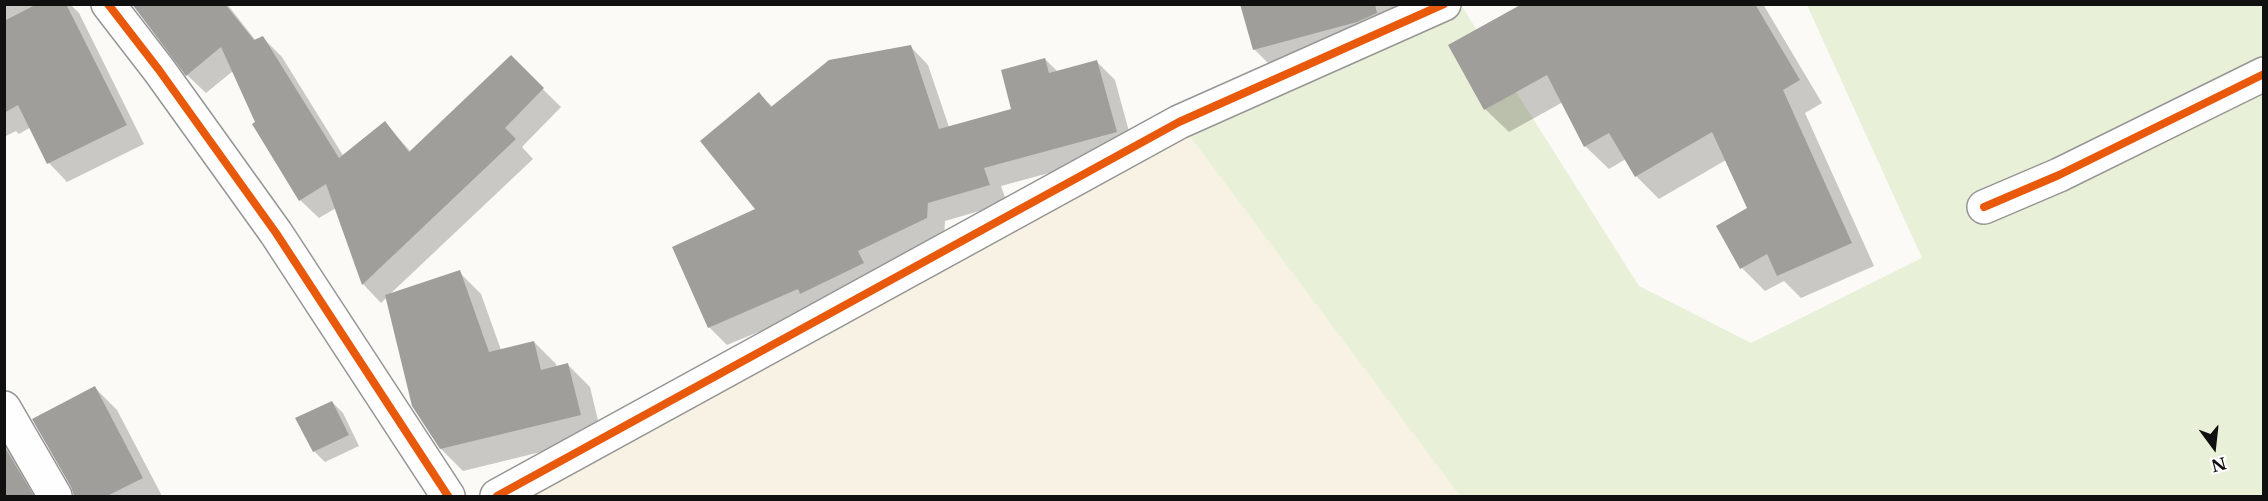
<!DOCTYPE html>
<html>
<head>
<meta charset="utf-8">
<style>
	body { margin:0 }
	#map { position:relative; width:2268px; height:501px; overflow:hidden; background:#fcfaf6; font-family:"Libre Baskerville",serif }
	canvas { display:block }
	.frame { position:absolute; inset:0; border:6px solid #101010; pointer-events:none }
	.north { position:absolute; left:2184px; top:417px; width:60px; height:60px; -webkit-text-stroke:4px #fff; paint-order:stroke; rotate:165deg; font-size:16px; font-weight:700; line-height:24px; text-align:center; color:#101010 }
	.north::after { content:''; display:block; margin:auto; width:21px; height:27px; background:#101010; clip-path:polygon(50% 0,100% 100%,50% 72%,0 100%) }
</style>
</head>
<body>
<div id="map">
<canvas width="2268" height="501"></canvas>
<div class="frame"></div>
<div class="north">N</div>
</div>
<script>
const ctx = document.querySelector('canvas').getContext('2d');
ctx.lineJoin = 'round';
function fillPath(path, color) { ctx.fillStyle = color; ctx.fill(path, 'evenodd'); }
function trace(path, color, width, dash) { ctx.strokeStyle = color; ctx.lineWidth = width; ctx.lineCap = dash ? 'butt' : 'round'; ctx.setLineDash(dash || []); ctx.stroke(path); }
fillPath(new Path2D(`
	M 1179,122 L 1460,496 L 497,496 Z`), '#f7f2e4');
fillPath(new Path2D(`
	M 1444,5 L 1461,5 L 1639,286 L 1751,343 L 1922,258 L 1807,5 L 2263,5 L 2263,496 L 1460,496 L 1179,122 Z`), '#e9f0d8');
fillPath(new Path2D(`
	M 4,4 L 70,4 L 79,13 L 144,144 L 67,182 L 49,163 L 31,127 L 19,134 L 16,131 L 4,137 Z
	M 134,4 L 227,4 L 256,41 L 263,38 L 282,57 L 344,157 L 385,123 L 411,152 L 511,58 L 561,107 L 522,147 L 533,159 L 388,296 L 459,272 L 481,294 L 501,350 L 534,342 L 556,364 L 557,368 L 568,365 L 590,387 L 602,437 L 463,471 L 441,449 L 387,297 L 381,303 L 363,284 L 336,208 L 319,218 L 300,200 L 257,123 L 233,71 L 206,93 L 187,75 Z
	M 1242,4 L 1432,4 L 1275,70 L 1254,49 Z
	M 1525,4 L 1763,4 L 1822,103 L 1805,113 L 1874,266 L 1801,298 L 1784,281 L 1765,291 L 1742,268 L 1749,209 L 1726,160 L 1659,199 L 1636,176 L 1626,159 L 1609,169 L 1585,146 L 1563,102 L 1509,132 L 1485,109 Z
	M 910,46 L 928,65 L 949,127 L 1013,110 L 1045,59 L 1058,72 L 1097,62 L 1115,80 L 1134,150 L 1001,186 L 1007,203 L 945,221 L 944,236 L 875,269 L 881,281 L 727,345 L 709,327 L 674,247 L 757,210 L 759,94 L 773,107 Z
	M 95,388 L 117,410 L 162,496 L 75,496 L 73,487 Z
	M 332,402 L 343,413 L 359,446 L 325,462 L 314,451 Z
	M 4,444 L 20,459 L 41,496 L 4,496 Z`), '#0003');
fillPath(new Path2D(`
	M 37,4 L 66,4 L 127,125 L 47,164 L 18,105 L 4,113 L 4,21 Z
	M 132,4 L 225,4 L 254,40 L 263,36 L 339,158 L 385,121 L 409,152 L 511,55 L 544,88 L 505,128 L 516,139 L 362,285 L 326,184 L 299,201 L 252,124 L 255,122 L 221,47 L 186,76 Z
	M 1240,4 L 1375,4 L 1377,13 L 1357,22 L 1253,50 Z
	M 1522,4 L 1755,4 L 1800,80 L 1783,90 L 1852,243 L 1777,276 L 1767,254 L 1740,269 L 1716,226 L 1747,208 L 1712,132 L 1635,177 L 1609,133 L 1584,147 L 1547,75 L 1484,110 L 1448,45 Z
	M 911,45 L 939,129 L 1011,109 L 1001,70 L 1045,58 L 1049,73 L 1097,60 L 1117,132 L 984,168 L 990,185 L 928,203 L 927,218 L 858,251 L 864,263 L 800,294 L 798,289 L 708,328 L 672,247 L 755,209 L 700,141 L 759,92 L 771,107 L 829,60 Z
	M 460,270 L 489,352 L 534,341 L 541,370 L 568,363 L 581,415 L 440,449 L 412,406 L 385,295 Z
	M 95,386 L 143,478 L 107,496 L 74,496 L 71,487 L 32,419 Z
	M 332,401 L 349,435 L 313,452 L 295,418 Z
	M 4,446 L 34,496 L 4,496 Z`), '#a09e9b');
const minor = new Path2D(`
	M 108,4 L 159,70 L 276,233 L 448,496
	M 1984,207 L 2059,175 L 2264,74
	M 4,408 L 55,496
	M 497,496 L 1179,122 L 1444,4`);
trace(minor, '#969594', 36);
trace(minor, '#fffefe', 33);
trace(new Path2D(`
	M 108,4 L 159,70 L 276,233 L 448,496
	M 1984,207 L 2059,175 L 2264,74
	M 497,496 L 1179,122 L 1444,4`), '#e8590c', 8);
</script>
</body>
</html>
